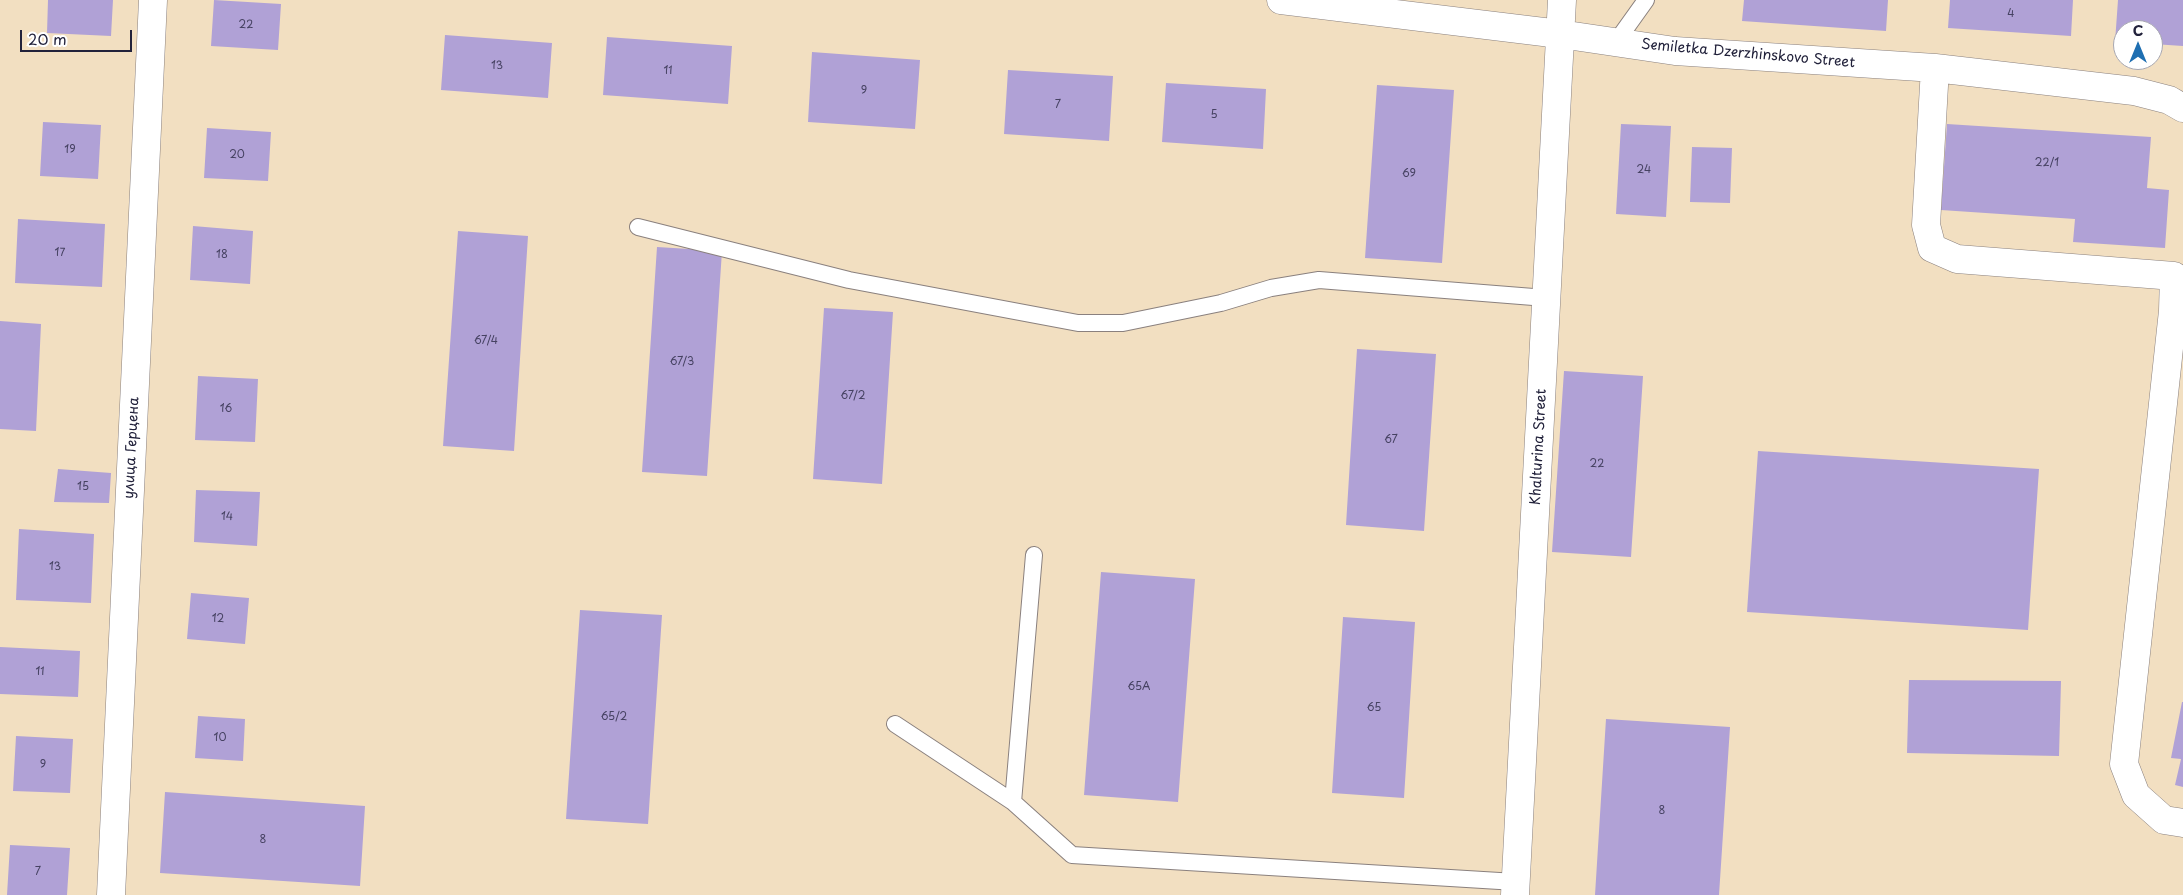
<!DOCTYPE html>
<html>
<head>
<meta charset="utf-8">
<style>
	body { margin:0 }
	#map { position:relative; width:2183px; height:895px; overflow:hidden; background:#f2dfc1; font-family:"Playpen Sans",sans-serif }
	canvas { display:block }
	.north { position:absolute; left:2113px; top:20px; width:50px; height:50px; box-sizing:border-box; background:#fff; border:1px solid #a7a7b1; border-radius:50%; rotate:0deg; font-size:14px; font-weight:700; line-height:20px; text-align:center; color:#22223b }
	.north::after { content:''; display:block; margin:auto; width:18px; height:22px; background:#1f6fb2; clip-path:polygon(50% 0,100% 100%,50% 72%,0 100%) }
	.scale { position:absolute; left:20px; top:30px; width:112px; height:22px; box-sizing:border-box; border:2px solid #22223b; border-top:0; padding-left:6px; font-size:15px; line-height:18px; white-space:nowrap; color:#22223b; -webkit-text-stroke:4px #fff; paint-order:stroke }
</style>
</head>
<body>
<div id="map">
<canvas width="2183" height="895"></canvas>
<div class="north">С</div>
<div class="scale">20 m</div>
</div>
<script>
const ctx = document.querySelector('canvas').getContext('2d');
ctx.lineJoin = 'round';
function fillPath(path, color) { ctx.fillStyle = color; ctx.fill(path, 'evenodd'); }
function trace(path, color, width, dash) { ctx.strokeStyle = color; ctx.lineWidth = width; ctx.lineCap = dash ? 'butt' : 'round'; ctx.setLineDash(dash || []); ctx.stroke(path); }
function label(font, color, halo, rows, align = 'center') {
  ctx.font = font + ' "Playpen Sans",sans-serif'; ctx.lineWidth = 4.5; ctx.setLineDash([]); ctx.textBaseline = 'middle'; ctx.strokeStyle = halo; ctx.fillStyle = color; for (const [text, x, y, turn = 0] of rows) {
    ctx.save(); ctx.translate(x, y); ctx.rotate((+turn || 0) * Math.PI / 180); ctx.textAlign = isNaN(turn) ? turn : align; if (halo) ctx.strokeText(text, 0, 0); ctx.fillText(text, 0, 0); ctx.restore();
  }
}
fillPath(new Path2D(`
	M 48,0 L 113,0 L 111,36 L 47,33 Z
	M 214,0 L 281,4 L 278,50 L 211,46 Z
	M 1744,0 L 1888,0 L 1886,31 L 1742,21 Z
	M 1950,0 L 2073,0 L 2071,36 L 1948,28 Z
	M 2118,0 L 2183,0 L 2183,46 L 2153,44 L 2153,30 L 2123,30 L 2123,42 L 2115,42 Z
	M 445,35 L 552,43 L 548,98 L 441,90 Z
	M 607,37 L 732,46 L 728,104 L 603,95 Z
	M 812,52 L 920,60 L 915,129 L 808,122 Z
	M 1008,70 L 1113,76 L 1109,141 L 1004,134 Z
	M 1166,83 L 1266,89 L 1263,149 L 1162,142 Z
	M 1377,85 L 1454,90 L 1442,263 L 1365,258 Z
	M 43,122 L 101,125 L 98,179 L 40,176 Z
	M 1621,124 L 1671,126 L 1666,217 L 1616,214 Z
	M 1947,124 L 2151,137 L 2147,188 L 2169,190 L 2165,248 L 2073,242 L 2075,219 L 1941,210 Z
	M 207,128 L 271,132 L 268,181 L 204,178 Z
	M 1692,147 L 1732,148 L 1730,203 L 1690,202 Z
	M 18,219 L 105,224 L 102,287 L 15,283 Z
	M 193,226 L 253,231 L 250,284 L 190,280 Z
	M 458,231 L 528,236 L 514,451 L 443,446 Z
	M 657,247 L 722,251 L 707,476 L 642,472 Z
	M 824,308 L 893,312 L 882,484 L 813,479 Z
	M 0,321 L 41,324 L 36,431 L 0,429 Z
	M 1357,349 L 1436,354 L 1424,531 L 1346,525 Z
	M 1564,371 L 1643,376 L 1631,557 L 1552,552 Z
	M 198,376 L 258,379 L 255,442 L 195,440 Z
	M 1758,451 L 2039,469 L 2028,630 L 1747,612 Z
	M 58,469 L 111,473 L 109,503 L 54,502 Z
	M 196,490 L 260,492 L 257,546 L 194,542 Z
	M 19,529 L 94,534 L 91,603 L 16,600 Z
	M 1101,572 L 1195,579 L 1178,802 L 1084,795 Z
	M 191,593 L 249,598 L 245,644 L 187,639 Z
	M 580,610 L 662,615 L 648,824 L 566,819 Z
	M 1343,617 L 1415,622 L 1404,798 L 1332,793 Z
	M 0,647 L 80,651 L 78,697 L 0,694 Z
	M 1909,680 L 2061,681 L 2059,756 L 1907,753 Z
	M 2182,702 L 2183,702 L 2183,787 L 2175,785 L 2181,759 L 2171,758 Z
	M 198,716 L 245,719 L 243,761 L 195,758 Z
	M 1606,719 L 1730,727 L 1719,895 L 1595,895 Z
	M 16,736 L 73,739 L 70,793 L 13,791 Z
	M 165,792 L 365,806 L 360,886 L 160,873 Z
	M 10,845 L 70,848 L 67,895 L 7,895 Z`), '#b0a1d6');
const service = new Path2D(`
	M 1616,42 L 1646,0
	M 638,227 L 849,280 L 1078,323 L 1123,323 L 1221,303 L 1271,288 L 1319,280 L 1546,298
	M 1034,555 L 1013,802 L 1072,855 L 1516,882
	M 895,724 L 1013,802`);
const minor = new Path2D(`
	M 1281,0 L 1560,34 L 1675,51 L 1935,68 L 2134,91 L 2169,100 L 2183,108
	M 1935,68 L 1926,225 L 1932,248 L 1957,259 L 2174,276 L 2173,311 L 2124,764 L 2136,795 L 2164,820 L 2183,823
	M 111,895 L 153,0
	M 1515,895 L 1562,0`);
trace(service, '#8a807e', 18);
trace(minor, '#8a807e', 29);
trace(service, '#fff', 16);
trace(minor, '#fff', 28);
label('11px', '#464262', null, [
	["4",2011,14],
	["22",246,25],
	["13",497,66],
	["11",668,71],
	["9",864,91],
	["7",1058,105],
	["5",1214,115],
	["19",70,150],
	["20",237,155],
	["22/1",2047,163],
	["24",1644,170],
	["69",1409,174],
	["17",60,253],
	["18",222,255],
	["67/4",486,341],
	["67/3",682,362],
	["67/2",853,396],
	["16",226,409],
	["67",1391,440],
	["22",1597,464],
	["15",83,487],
	["14",227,517],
	["13",55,567],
	["12",218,619],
	["11",40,672],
	["65А",1139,687],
	["65",1374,708],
	["65/2",614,717],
	["10",220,738],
	["9",43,765],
	["8",1662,811],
	["8",263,840],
	["7",38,872]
]);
label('14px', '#22223b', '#fff', [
	["Semiletka Dzerzhinskovo Street",1748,54,5],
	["Khalturina Street",1539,447,-87],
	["улица Герцена",132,448,-87]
]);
</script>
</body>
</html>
